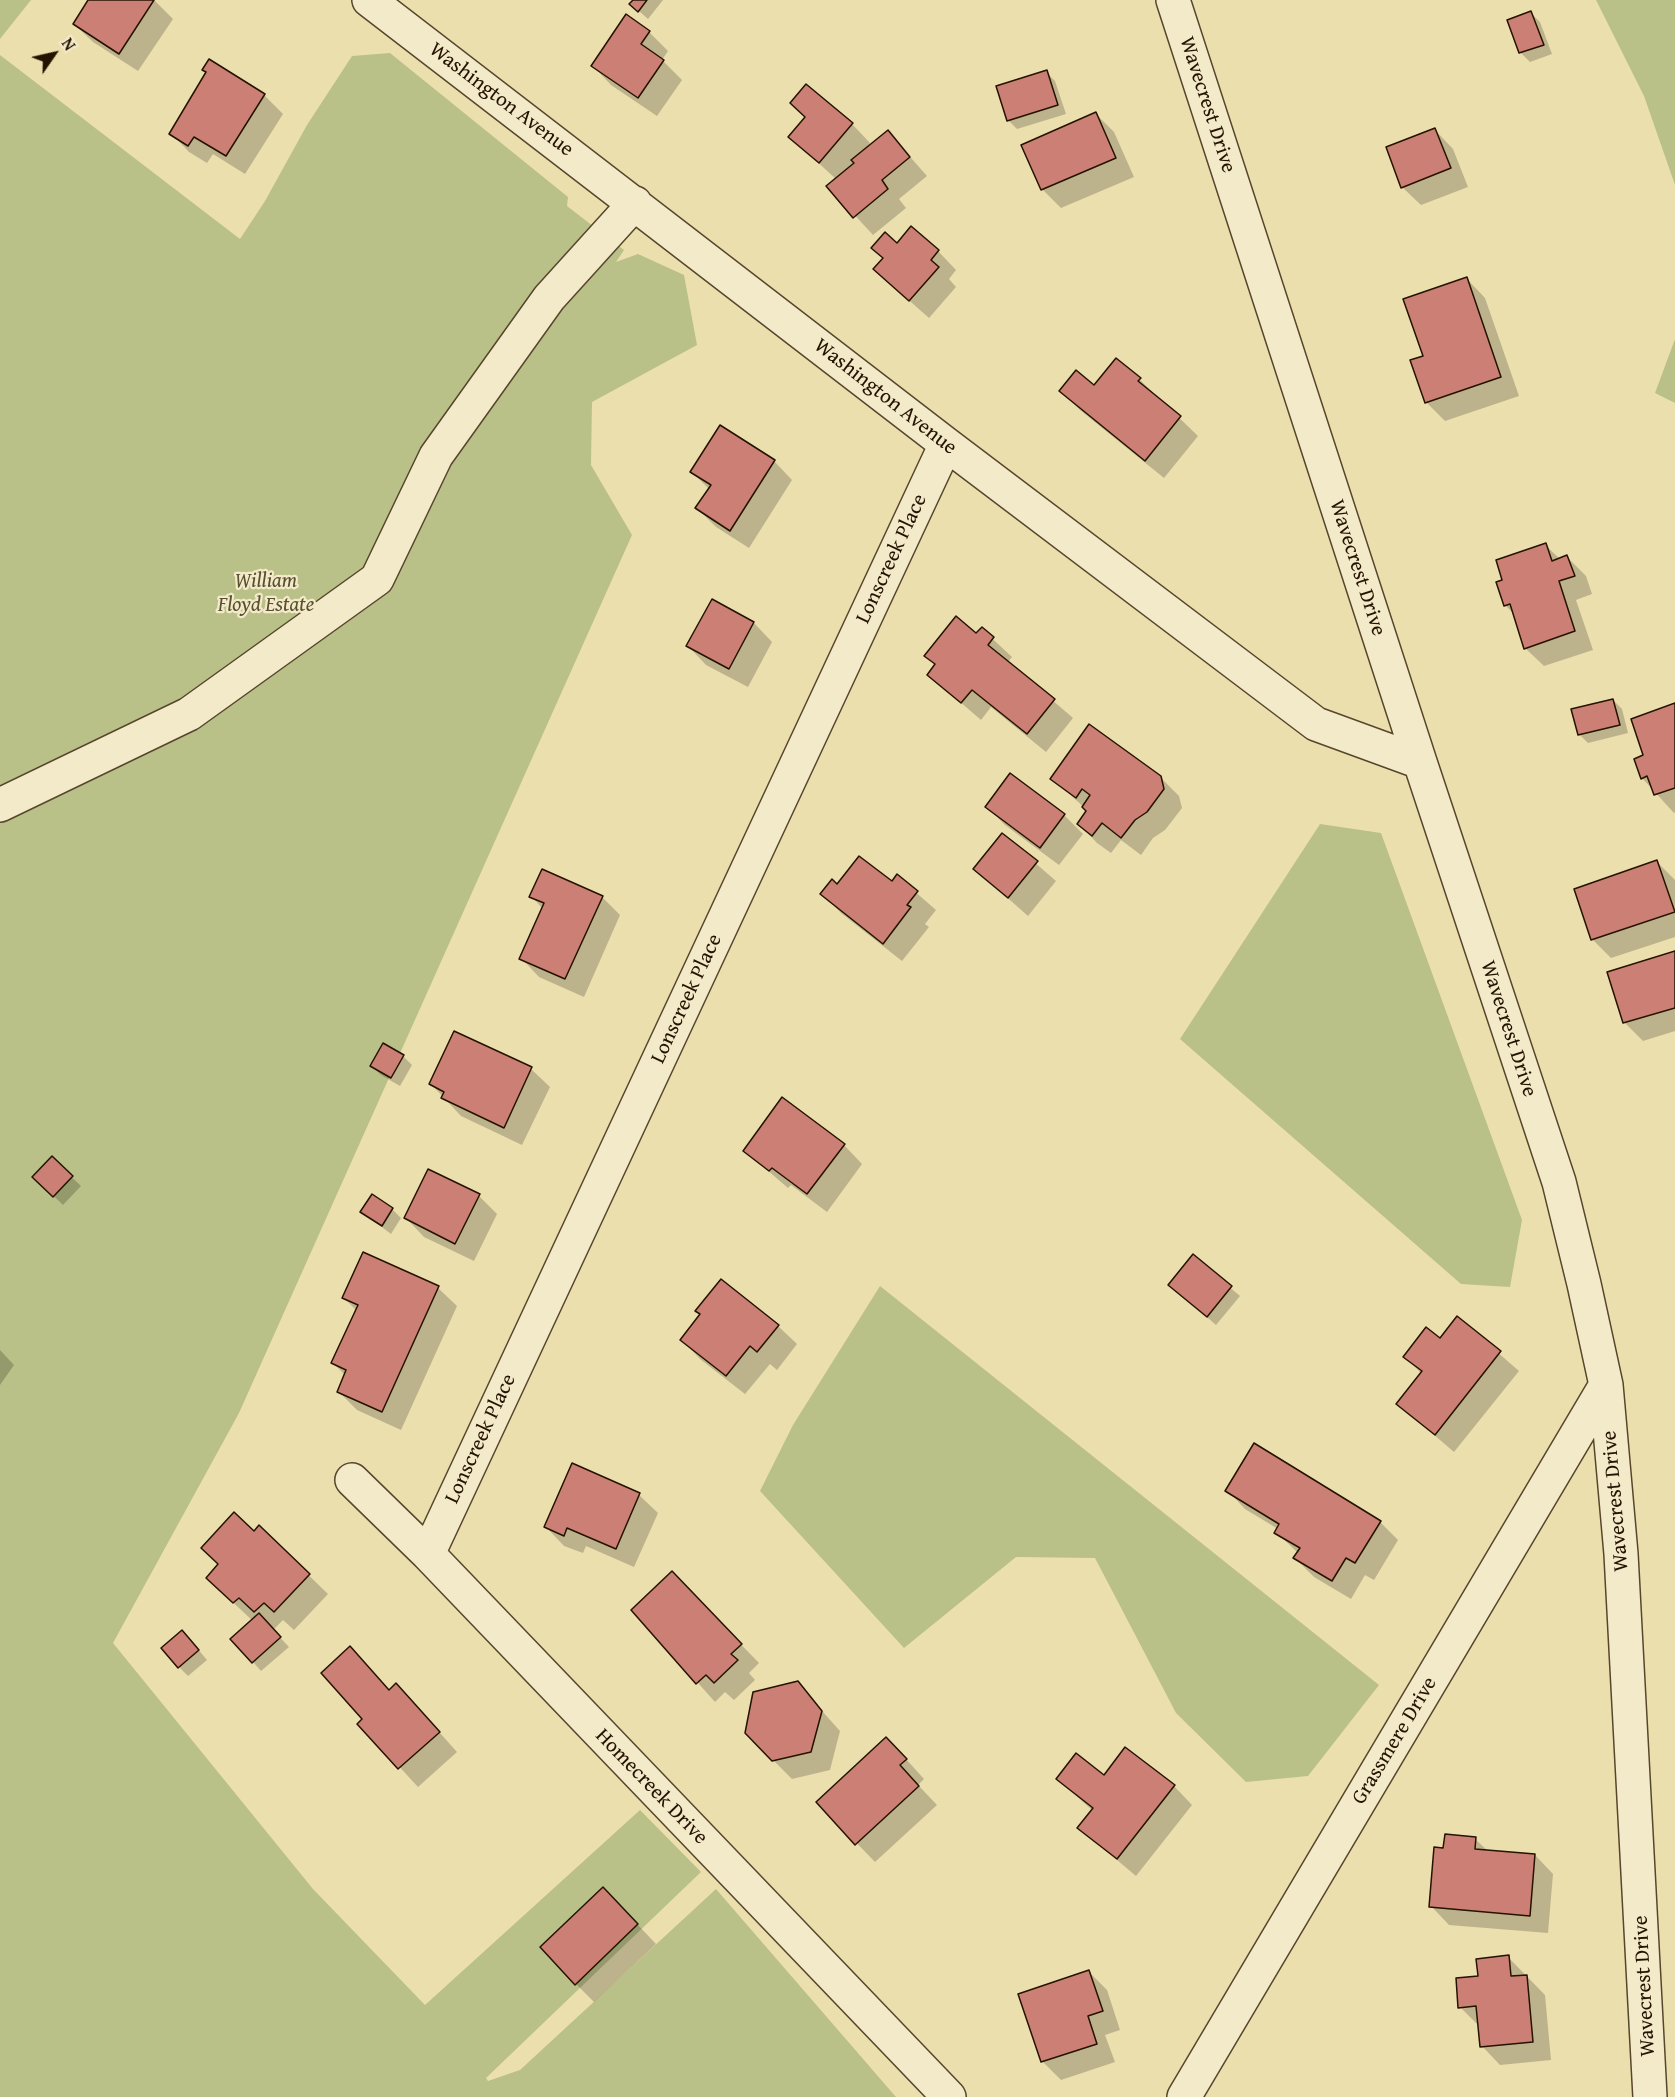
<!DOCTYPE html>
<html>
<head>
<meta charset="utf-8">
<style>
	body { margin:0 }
	#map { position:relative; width:1675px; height:2097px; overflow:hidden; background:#ecdfae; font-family:"Gentium Book Plus",serif }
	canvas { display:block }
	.north { position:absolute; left:24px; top:24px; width:60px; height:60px; -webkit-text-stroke:4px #f3eaca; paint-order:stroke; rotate:56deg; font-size:16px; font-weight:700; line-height:24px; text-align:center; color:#241300 }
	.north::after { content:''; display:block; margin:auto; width:21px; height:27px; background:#241300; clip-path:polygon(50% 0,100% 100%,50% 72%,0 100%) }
</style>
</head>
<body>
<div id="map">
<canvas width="1675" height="2097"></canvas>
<div class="north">N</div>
</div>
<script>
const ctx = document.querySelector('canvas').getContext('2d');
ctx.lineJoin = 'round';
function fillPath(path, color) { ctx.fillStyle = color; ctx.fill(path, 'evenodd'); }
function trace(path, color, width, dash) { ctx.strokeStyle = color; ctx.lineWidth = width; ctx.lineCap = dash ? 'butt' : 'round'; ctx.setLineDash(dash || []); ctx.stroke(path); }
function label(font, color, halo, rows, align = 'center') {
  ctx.font = font + ' "Gentium Book Plus",serif'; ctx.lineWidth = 4.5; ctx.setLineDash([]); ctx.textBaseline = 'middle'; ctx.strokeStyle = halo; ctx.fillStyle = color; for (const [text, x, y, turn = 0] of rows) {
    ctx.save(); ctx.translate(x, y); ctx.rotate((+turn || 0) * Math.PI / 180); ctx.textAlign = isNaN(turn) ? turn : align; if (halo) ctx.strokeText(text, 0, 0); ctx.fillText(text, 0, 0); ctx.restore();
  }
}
fillPath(new Path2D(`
	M 0,0 L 31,0 L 0,39 Z
	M 1596,0 L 1675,0 L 1675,185 L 1644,96 Z
	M 390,53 L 568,197 L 567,206 L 624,250 L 616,262 L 638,254 L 684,275 L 697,345 L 592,402 L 591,465 L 632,535 L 239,1413 L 113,1643 L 313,1889 L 425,2005 L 640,1810 L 701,1872 L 486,2078 L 488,2081 L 520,2070 L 716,1889 L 896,2097 L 0,2097 L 0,55 L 240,239 L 265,201 L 307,125 L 352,56 Z
	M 1675,339 L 1675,403 L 1655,393 Z
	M 1320,824 L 1381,833 L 1522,1220 L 1510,1287 L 1461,1284 L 1180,1039 Z
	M 880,1286 L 1379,1685 L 1308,1776 L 1246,1782 L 1176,1713 L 1095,1558 L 1016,1557 L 904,1648 L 760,1491 L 793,1425 Z`), '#bac188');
fillPath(new Path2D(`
	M 89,0 L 154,0 L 173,19 L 138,71 L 93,42 L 74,24 Z
	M 634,0 L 663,0 L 648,19 L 631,4 Z
	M 1531,13 L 1540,22 L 1552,54 L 1530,62 L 1521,53 L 1509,21 Z
	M 627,17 L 649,32 L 668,51 L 662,60 L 682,80 L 657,116 L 611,85 L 593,66 Z
	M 209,61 L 264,95 L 283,114 L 245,174 L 213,154 L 207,163 L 189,152 L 171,133 L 207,73 Z
	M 1046,72 L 1055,81 L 1066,114 L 1017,129 L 1008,120 Z
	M 1096,114 L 1114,132 L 1134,177 L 1061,208 L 1042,189 Z
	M 852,124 L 870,143 L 866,148 L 888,132 L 927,176 L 899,199 L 906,208 L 873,235 L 828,186 L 836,179 L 790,137 Z
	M 1435,130 L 1453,149 L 1468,187 L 1421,205 L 1402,187 Z
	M 897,245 L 938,251 L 956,270 L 949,279 L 956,287 L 929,318 L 894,287 L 884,259 Z
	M 1467,279 L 1485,298 L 1519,396 L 1445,421 L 1427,403 L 1412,361 L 1424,357 Z
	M 1139,379 L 1198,436 L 1164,478 L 1080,410 L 1061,391 Z
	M 774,461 L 792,480 L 749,548 L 716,527 L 697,508 L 709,489 L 692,472 Z
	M 1545,545 L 1560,559 L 1567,557 L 1586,576 L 1592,594 L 1576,600 L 1593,650 L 1544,666 L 1525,648 L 1515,615 L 1505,605 Z
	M 712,601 L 754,623 L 772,642 L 748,687 L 706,665 L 688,646 Z
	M 982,629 L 1012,657 L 1008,662 L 1073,718 L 1046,752 L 991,707 L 981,720 L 929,675 L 936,665 L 926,656 L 977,635 Z
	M 1613,700 L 1622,709 L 1628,733 L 1588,743 L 1579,734 Z
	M 1675,705 L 1675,812 L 1674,813 L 1642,778 L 1645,756 Z
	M 1160,777 L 1179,796 L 1182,808 L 1165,830 L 1153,838 L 1141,855 L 1121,840 L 1111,853 L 1097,843 L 1079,824 L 1088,811 L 1052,778 Z
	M 987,807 L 1064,815 L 1083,834 L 1059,865 L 1005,825 Z
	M 1003,835 L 1056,881 L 1028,916 L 975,869 Z
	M 1657,862 L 1675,880 L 1675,937 L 1611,958 L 1593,940 L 1575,890 Z
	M 897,876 L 936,910 L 925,924 L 929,927 L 902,961 L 841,913 L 822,894 L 838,886 L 892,883 Z
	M 531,896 L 602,897 L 620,915 L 584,997 L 539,977 L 521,958 L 543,909 Z
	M 1675,953 L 1675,1031 L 1643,1041 L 1624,1022 Z
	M 403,1056 L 412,1065 L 400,1086 L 381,1075 L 372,1066 Z
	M 531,1069 L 550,1087 L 522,1145 L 461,1116 L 431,1084 Z
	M 844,1145 L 862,1164 L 827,1212 L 791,1185 L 788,1188 L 745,1151 Z
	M 52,1158 L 81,1186 L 63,1205 L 34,1177 Z
	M 479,1196 L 497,1214 L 474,1261 L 424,1237 L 406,1218 Z
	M 392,1209 L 401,1218 L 391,1234 L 362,1212 Z
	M 363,1254 L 438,1288 L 457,1306 L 401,1430 L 357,1410 L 338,1391 L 346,1376 L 333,1363 L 357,1311 L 344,1298 Z
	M 1193,1256 L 1240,1296 L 1216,1325 L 1170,1285 Z
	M 721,1281 L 778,1326 L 797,1344 L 777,1370 L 770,1364 L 745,1394 L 700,1359 L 682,1340 L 702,1315 Z
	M 1458,1318 L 1519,1371 L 1454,1452 L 1398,1404 L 1422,1374 L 1405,1357 L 1440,1340 Z
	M 0,1350 L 14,1365 L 0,1385 Z
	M 1227,1490 L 1380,1522 L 1398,1540 L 1374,1580 L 1365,1575 L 1351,1599 L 1314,1577 L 1295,1558 L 1298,1553 L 1276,1532 L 1278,1529 L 1245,1509 Z
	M 639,1495 L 658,1513 L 634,1567 L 586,1546 L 583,1553 L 564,1546 L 546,1527 Z
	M 259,1527 L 328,1594 L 294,1630 L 283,1620 L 273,1630 L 289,1647 L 261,1671 L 253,1662 L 253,1621 L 226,1596 L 254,1533 Z
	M 690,1592 L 759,1663 L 749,1673 L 755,1680 L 734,1700 L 725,1692 L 715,1702 L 633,1610 Z
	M 191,1641 L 207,1660 L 188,1676 L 179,1667 Z
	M 350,1648 L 390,1691 L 414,1704 L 457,1752 L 418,1787 L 360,1724 L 364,1719 Z
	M 797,1683 L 840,1731 L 830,1770 L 792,1779 L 773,1760 Z
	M 905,1758 L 924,1779 L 918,1785 L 937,1805 L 875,1862 L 818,1803 Z
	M 1104,1777 L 1174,1786 L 1192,1805 L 1136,1876 L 1079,1828 L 1093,1811 L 1058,1779 Z
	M 1475,1839 L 1488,1851 L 1535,1855 L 1553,1874 L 1548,1933 L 1449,1925 L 1431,1906 L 1444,1850 Z
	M 622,1908 L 656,1944 L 594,2002 L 576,1984 Z
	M 1508,1957 L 1545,1995 L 1551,2060 L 1500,2065 L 1482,2046 L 1479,2026 L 1460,2007 Z
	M 1089,1972 L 1107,1990 L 1120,2030 L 1105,2035 L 1115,2062 L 1061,2080 L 1042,2061 Z`), '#0003');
const building = new Path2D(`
	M 88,0 L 154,0 L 119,54 L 73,24 Z
	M 633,0 L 647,0 L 638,12 L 629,4 Z
	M 1531,11 L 1544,45 L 1519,53 L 1507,20 Z
	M 626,14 L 650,31 L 641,44 L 664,60 L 638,98 L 591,66 Z
	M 209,59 L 265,94 L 226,156 L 194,137 L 188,146 L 169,134 L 206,72 L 202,70 Z
	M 1047,70 L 1058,105 L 1007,121 L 996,86 Z
	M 806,84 L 853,123 L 819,163 L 788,137 L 805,117 L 790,103 Z
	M 1096,112 L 1116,158 L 1041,190 L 1021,145 Z
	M 1435,128 L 1451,168 L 1401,188 L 1386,147 Z
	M 888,130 L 910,157 L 882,180 L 888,189 L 853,218 L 826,186 L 854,163 L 851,160 Z
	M 911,226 L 939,250 L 931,260 L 939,267 L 909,301 L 873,269 L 883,258 L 871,248 L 885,232 L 897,243 Z
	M 1467,277 L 1501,377 L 1425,403 L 1410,360 L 1423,356 L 1403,299 Z
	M 1116,358 L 1141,378 L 1138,381 L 1181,416 L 1145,461 L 1059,391 L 1076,370 L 1094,385 Z
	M 720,425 L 775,460 L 730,531 L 695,508 L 711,485 L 690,472 Z
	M 1546,543 L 1552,561 L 1567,555 L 1575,576 L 1559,581 L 1575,631 L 1524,649 L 1510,604 L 1504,606 L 1496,582 L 1502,580 L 1496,560 Z
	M 712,599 L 754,622 L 729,669 L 686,646 Z
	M 956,616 L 976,633 L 982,627 L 994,637 L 988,645 L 1055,699 L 1027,734 L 972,690 L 961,703 L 927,675 L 935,664 L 924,656 Z
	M 1613,699 L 1620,725 L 1578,735 L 1571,709 Z
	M 1675,703 L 1675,788 L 1654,795 L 1647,776 L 1641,779 L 1634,759 L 1643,755 L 1631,719 Z
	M 1089,724 L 1161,776 L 1164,789 L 1147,812 L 1135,820 L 1121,838 L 1102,823 L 1092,836 L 1077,824 L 1086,811 L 1082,807 L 1090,795 L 1082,789 L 1076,798 L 1050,779 Z
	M 1010,773 L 1065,814 L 1040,848 L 985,807 Z
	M 1002,833 L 1038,861 L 1008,898 L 973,869 Z
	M 859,856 L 892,881 L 897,874 L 918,891 L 907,905 L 911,907 L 883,944 L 820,894 L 832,879 L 837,884 Z
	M 1657,860 L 1675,912 L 1591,940 L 1574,889 Z
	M 542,869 L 603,896 L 565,979 L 519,959 L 544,903 L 529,897 Z
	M 1675,951 L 1675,1008 L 1623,1023 L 1607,972 Z
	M 454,1031 L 532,1067 L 504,1128 L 441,1098 L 444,1092 L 429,1084 Z
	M 383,1043 L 404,1055 L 391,1078 L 370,1066 Z
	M 782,1097 L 845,1144 L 807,1194 L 772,1168 L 769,1171 L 743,1151 Z
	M 52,1156 L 73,1176 L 53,1197 L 32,1177 Z
	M 428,1169 L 480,1194 L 455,1244 L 404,1218 Z
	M 372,1194 L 393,1208 L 382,1226 L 360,1212 Z
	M 363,1252 L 439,1286 L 382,1412 L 337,1392 L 346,1370 L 331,1363 L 358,1305 L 342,1298 Z
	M 1193,1254 L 1232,1286 L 1207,1317 L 1168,1285 Z
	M 721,1279 L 779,1325 L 757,1352 L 750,1346 L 726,1376 L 680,1340 L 700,1314 L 695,1311 Z
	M 1457,1316 L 1501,1351 L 1435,1435 L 1396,1404 L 1422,1371 L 1403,1357 L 1426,1327 L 1440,1338 Z
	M 1254,1443 L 1381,1521 L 1355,1563 L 1346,1558 L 1332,1581 L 1293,1558 L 1300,1548 L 1274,1533 L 1279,1524 L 1225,1491 Z
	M 572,1463 L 640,1493 L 616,1549 L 567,1528 L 564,1536 L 544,1527 Z
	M 234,1512 L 254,1531 L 259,1525 L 310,1574 L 274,1612 L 264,1603 L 254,1612 L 239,1598 L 233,1603 L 206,1578 L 218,1564 L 201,1548 Z
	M 672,1571 L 742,1644 L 731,1654 L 738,1660 L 714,1683 L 706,1675 L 696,1684 L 631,1610 Z
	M 259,1613 L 281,1637 L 252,1663 L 230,1639 Z
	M 182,1630 L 199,1650 L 178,1668 L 161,1648 Z
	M 350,1646 L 389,1690 L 396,1683 L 440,1732 L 398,1769 L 357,1724 L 362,1719 L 321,1673 Z
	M 798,1681 L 822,1711 L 811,1752 L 772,1761 L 745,1733 L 753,1692 Z
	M 886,1737 L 907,1759 L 900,1765 L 919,1786 L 855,1845 L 816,1802 Z
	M 1125,1747 L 1175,1785 L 1117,1859 L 1077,1828 L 1093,1808 L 1056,1779 L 1076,1753 L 1104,1775 Z
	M 1445,1834 L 1476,1837 L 1475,1849 L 1535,1854 L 1530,1916 L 1429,1907 L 1434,1847 L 1443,1848 Z
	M 603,1887 L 638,1924 L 575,1985 L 540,1947 Z
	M 1509,1955 L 1511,1976 L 1527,1975 L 1533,2042 L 1480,2047 L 1476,2006 L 1458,2008 L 1456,1978 L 1478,1976 L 1476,1959 Z
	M 1089,1970 L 1103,2011 L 1088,2016 L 1097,2044 L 1041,2062 L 1018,1994 Z`);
fillPath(building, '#cc7f74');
trace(building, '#241300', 1.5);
const minor = new Path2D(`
	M 369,0 L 946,444 L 1316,724 L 1420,762
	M 1173,0 L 1420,762 L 1559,1182 L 1584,1284 L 1606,1385 L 1621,1554 L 1650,2097
	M 0,805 L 189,714 L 377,579 L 436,456 L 549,298 L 635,203
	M 352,1480 L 428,1554 L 949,2097
	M 428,1554 L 946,444
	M 1184,2097 L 1606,1385`);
trace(minor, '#56462c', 36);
trace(minor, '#f3eaca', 33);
label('21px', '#241300', '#f3eaca', [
	["Washington Avenue",501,100,37],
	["Wavecrest Drive",1207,105,72],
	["Washington Avenue",885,397,38],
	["Lonscreek Place",892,559,-65],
	["Wavecrest Drive",1357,568,72],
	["Lonscreek Place",687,999,-65],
	["Wavecrest Drive",1508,1029,72],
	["Lonscreek Place",481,1439,-65],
	["Wavecrest Drive",1616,1501,-95],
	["Grassmere Drive",1395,1741,-59],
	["Homecreek Drive",651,1787,46],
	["Wavecrest Drive",1645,1986,-93]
]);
label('italic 21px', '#585030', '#f3eaca', [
	["William",266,582],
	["Floyd Estate",266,606]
]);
</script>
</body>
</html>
